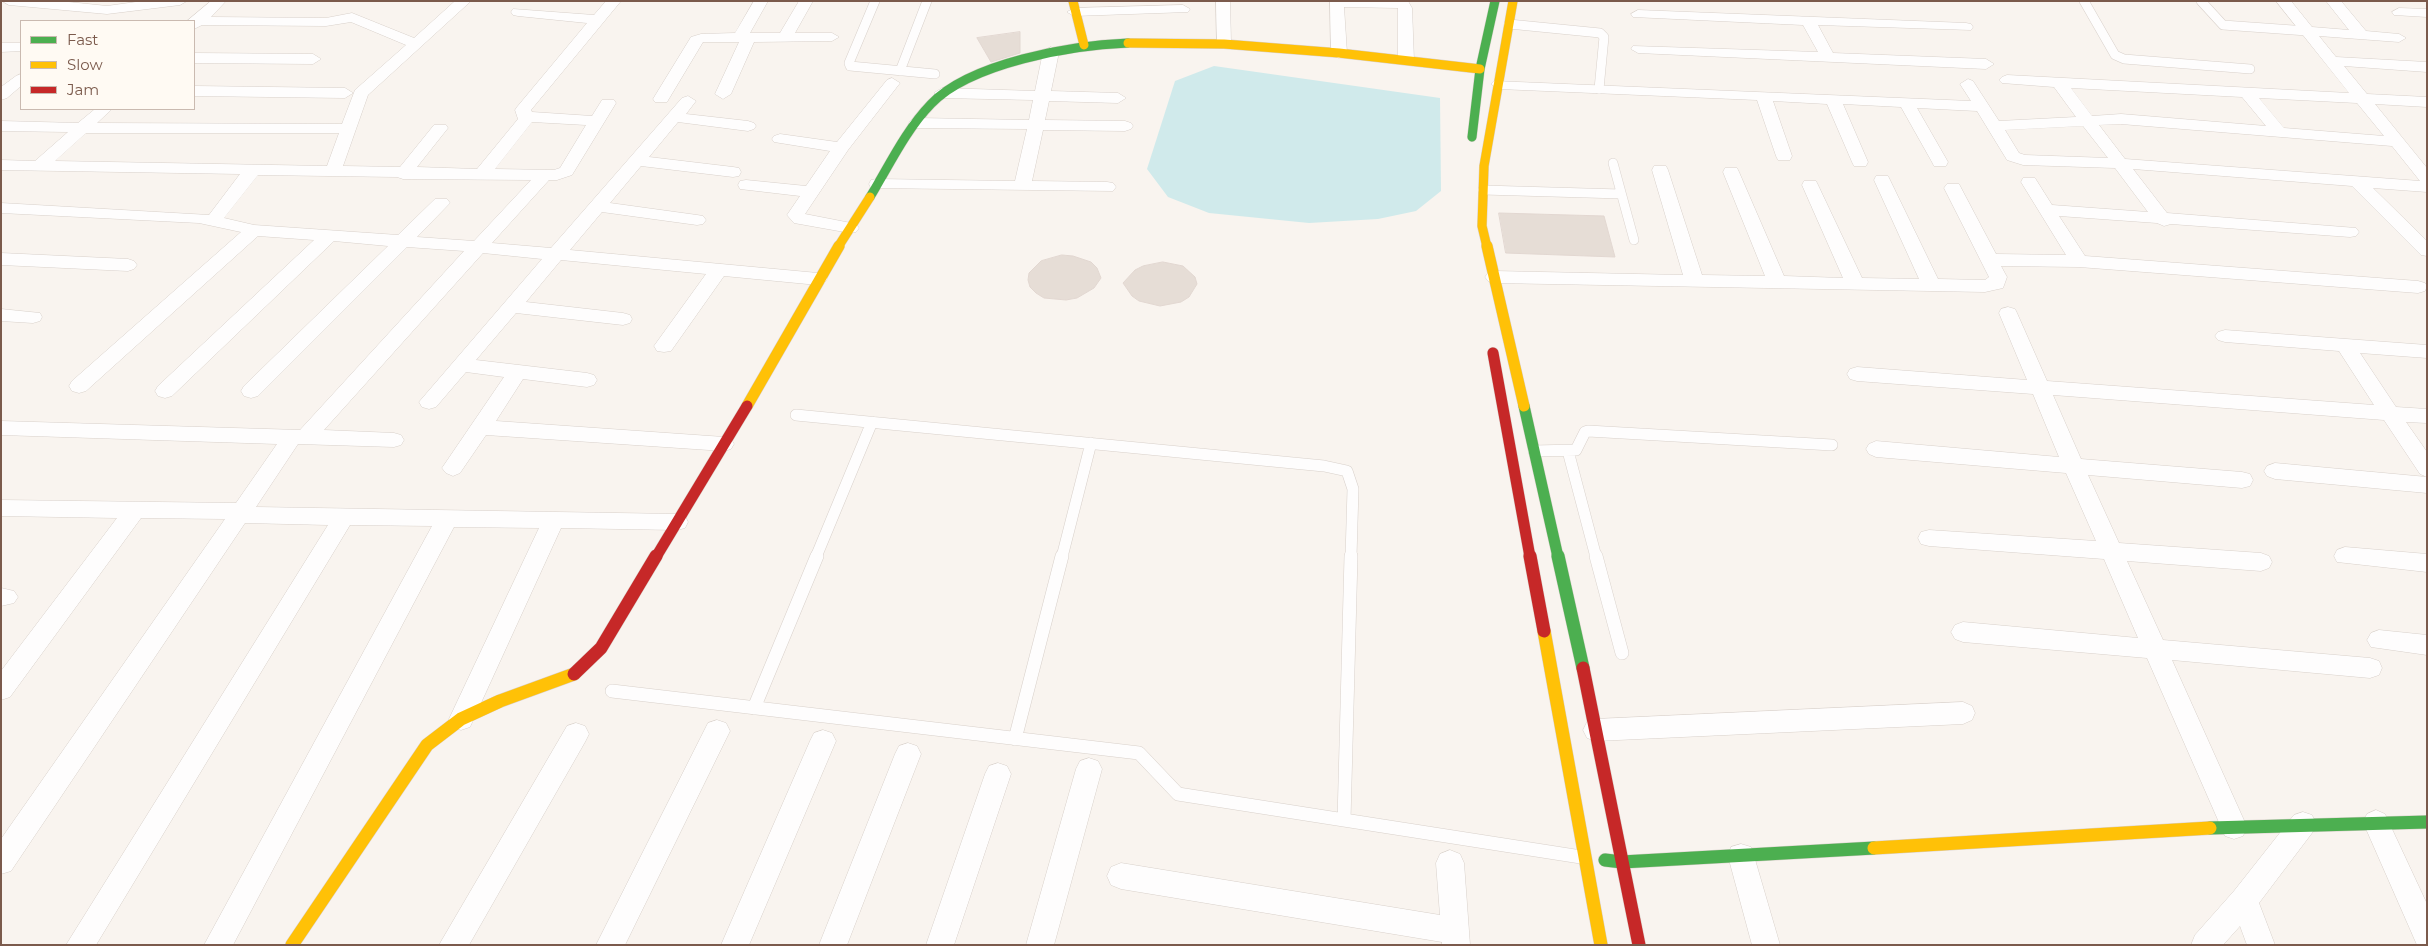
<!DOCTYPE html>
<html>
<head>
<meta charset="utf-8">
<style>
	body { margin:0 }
	#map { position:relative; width:2428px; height:946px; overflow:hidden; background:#f9f4ef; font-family:Montserrat,sans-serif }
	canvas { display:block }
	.frame { position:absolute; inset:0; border:2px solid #7b5a4c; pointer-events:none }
	.legend { position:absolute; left:20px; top:20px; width:175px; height:90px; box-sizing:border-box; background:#fffaf3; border:1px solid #cabab0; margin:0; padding:6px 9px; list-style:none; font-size:15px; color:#7b5a4c }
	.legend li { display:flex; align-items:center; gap:10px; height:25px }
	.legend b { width:25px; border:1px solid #cabab0 }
</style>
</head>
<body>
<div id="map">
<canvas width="2428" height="946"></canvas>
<div class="frame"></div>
<ul class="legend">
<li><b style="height:6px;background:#4caf50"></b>Fast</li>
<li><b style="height:6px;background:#ffc107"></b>Slow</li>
<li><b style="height:6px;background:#c62828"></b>Jam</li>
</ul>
</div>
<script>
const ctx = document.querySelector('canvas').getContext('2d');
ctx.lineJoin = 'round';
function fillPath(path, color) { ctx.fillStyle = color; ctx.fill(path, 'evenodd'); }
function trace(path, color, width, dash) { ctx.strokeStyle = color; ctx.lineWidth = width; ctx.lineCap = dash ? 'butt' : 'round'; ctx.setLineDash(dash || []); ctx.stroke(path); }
fillPath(new Path2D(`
	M 1214,66 L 1440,98 L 1441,191 L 1416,211 L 1378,219 L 1309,223 L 1209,213 L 1168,197 L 1147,169 L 1175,81 Z`), '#d0eaeb');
const building = new Path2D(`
	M 1020,32 L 1020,53 L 991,62 L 977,38 Z
	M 1499,213 L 1604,216 L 1615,257 L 1506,253 Z
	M 1062,255 L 1073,256 L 1091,262 L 1097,268 L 1101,278 L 1094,288 L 1077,298 L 1066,300 L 1044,298 L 1036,293 L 1030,287 L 1028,280 L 1029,273 L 1041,261 Z
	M 1163,262 L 1183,266 L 1195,277 L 1197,284 L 1189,297 L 1181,302 L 1160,306 L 1139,301 L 1132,296 L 1123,283 L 1135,270 L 1143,266 Z`);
fillPath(building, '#e6ddd6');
trace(building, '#e2d7d1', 1);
const laneFar2 = new Path2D(`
	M 875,1 L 849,63 L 850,66 L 935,74
	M 2084,1 L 2115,55 L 2124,59 L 2250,69
	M 2201,1 L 2223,25 L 2307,31
	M 1509,24 L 1600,33 L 1604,37 L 1599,89
	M 900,71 L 927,1
	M 1613,163 L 1634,240
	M 1483,190 L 1621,194`);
const laneFar1 = new Path2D(`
	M 796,415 L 1324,466 L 1347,471 L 1353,489 L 1351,557
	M 1534,451 L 1576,450 L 1585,432 L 1588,431 L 1832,445
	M 1568,451 L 1596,557
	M 816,557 L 872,422
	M 1062,557 L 1091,443`);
const lane = new Path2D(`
	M 1351,556 L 1344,820 L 1581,857
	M 1596,556 L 1622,653
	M 612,691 L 1139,753 L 1178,794 L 1344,820
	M 754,708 L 817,556
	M 1015,739 L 1062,556`);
const street = new Path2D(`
	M 2,1 L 59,1 L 107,6 L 143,1 L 187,1 L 180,5 L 107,14 L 9,5 Z
	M 211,1 L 226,1 L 211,17 L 326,18 L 352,13 L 414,38 L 455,1 L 471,1 L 368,95 L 343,166 L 400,167 L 434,125 L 446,125 L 448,128 L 417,167 L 477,169 L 518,119 L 515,110 L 517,107 L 587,23 L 518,16 L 513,15 L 511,12 L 513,9 L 594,15 L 606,1 L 621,1 L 531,110 L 532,112 L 592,116 L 602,100 L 614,100 L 616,103 L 572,175 L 557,180 L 549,180 L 492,243 L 551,248 L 682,98 L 688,96 L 696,101 L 686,114 L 748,121 L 754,123 L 756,126 L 754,129 L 748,131 L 678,122 L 649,157 L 733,167 L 739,168 L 741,172 L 739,176 L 733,177 L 641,166 L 610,203 L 697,215 L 703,216 L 706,220 L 703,224 L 697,225 L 602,212 L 570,250 L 818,273 L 824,275 L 827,279 L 824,283 L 818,285 L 724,276 L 671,351 L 664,352 L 657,351 L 654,346 L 706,274 L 561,260 L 526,302 L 623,313 L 630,315 L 632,319 L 630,323 L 623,325 L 516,313 L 476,360 L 587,373 L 594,375 L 597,380 L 594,385 L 587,387 L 523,379 L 496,421 L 724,437 L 731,439 L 734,444 L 731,449 L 724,451 L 486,435 L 460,473 L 453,476 L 446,473 L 442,468 L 504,377 L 466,372 L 436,407 L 429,409 L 422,407 L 419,402 L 542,259 L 483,253 L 324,430 L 394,433 L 401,435 L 404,440 L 401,445 L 394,447 L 298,444 L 256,507 L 677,514 L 685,516 L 688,522 L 685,528 L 677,530 L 561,528 L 470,727 L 461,730 L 452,727 L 449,719 L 539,528 L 454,527 L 233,945 L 204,945 L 432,526 L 350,525 L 96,945 L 66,945 L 328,525 L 245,523 L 11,871 L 1,874 L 1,839 L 225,519 L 141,518 L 10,697 L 1,700 L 1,671 L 117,518 L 1,516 L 1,500 L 236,503 L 277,444 L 1,435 L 1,421 L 300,430 L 464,251 L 407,247 L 258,396 L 251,398 L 244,396 L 241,391 L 244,386 L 388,246 L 334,241 L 172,396 L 165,398 L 158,396 L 155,391 L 158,386 L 314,240 L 258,236 L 86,391 L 79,393 L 72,391 L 69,386 L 72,381 L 241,232 L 199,223 L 1,213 L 1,203 L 209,215 L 240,174 L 1,170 L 1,160 L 35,161 L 68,132 L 1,131 L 1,121 L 78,123 L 95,109 L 112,109 L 97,123 L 342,124 L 355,90 L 406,45 L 351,22 L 326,26 L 202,25 L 194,29 L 194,21 L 187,21 ZM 532,122 L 586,125 L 560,168 L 554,170 L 495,169 ZM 86,133 L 339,133 L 327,166 L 55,161 ZM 258,175 L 397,177 L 403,179 L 531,180 L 474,241 L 417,237 L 450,203 L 447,199 L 435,199 L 398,235 L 254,225 L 224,218 Z
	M 754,1 L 768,1 L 750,33 L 780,33 L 799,1 L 813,1 L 795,33 L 832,33 L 839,37 L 832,41 L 754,42 L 731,94 L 723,99 L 715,94 L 739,42 L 703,42 L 667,102 L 655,102 L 653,99 L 691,37 L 701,34 L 735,33 Z
	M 1216,1 L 1230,1 L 1231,44 L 1224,48 L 1217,44 Z
	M 1330,1 L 1408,1 L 1412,8 L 1414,61 L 1411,64 L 1401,64 L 1398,61 L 1398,8 L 1344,7 L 1347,53 L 1339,58 L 1334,56 L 1331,53 Z
	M 2276,1 L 2291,1 L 2312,27 L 2349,30 L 2326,1 L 2341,1 L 2366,31 L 2399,34 L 2406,38 L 2399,42 L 2319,36 L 2336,57 L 2427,62 L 2427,72 L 2344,66 L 2367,94 L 2427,97 L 2427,107 L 2375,104 L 2427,168 L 2427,192 L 2373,188 L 2427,241 L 2427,256 L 2421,255 L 2352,186 L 2133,169 L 2167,213 L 2356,228 L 2359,232 L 2356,236 L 2350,237 L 2171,224 L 2164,226 L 2157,223 L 2059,216 L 2085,256 L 2418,281 L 2425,283 L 2427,286 L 2425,291 L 2418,293 L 2079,267 L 2001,266 L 2007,277 L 2003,288 L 1985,292 L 1494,283 L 1488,281 L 1485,277 L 1488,273 L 1494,271 L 1683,275 L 1652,170 L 1654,166 L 1666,166 L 1668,170 L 1702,275 L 1765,276 L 1723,172 L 1725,168 L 1737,168 L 1739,172 L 1784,276 L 1843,278 L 1802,185 L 1804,181 L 1816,181 L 1818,185 L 1862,278 L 1919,279 L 1874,180 L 1876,176 L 1888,176 L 1890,180 L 1938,279 L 1985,280 L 1989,277 L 1944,188 L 1947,184 L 1959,184 L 1996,254 L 2066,255 L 2021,182 L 2023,178 L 2035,178 L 2052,205 L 2148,212 L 2115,168 L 2023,165 L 2007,160 L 1977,111 L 1917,108 L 1948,162 L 1946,166 L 1934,166 L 1932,162 L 1901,107 L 1843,104 L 1868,162 L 1866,166 L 1854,166 L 1852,162 L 1827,104 L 1773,101 L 1792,156 L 1790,160 L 1778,160 L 1776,156 L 1757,100 L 1499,89 L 1491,84 L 1494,81 L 1971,101 L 1960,84 L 1968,79 L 1973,81 L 1999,121 L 2076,117 L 2054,87 L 2002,83 L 1999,80 L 2002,77 L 2007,75 L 2349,93 ZM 2071,88 L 2242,97 L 2266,126 L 2121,114 L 2092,116 ZM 2259,98 L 2357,103 L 2384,136 L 2284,128 ZM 2121,124 L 2392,146 L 2420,181 L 2125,159 L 2099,125 ZM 2083,126 L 2108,158 L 2025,155 L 2019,153 L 2005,130 Z
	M 1183,5 L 1190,9 L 1188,12 L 1074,16 L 1067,12 L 1074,8 Z
	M 2399,8 L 2427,9 L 2427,17 L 2394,15 L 2392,12 Z
	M 1638,10 L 1966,23 L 1971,24 L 1973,27 L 1971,30 L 1818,25 L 1833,53 L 1986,59 L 1994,64 L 1986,69 L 1638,53 L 1631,49 L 1633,46 L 1818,52 L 1803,25 L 1633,17 L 1631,14 Z
	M 1,43 L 21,43 L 21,51 L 1,52 Z
	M 1051,47 L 1059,52 L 1051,91 L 1118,93 L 1126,98 L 1118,103 L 1049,101 L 1045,120 L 1125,121 L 1131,123 L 1133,126 L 1131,129 L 1125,131 L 1043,130 L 1032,181 L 1107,182 L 1113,183 L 1116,187 L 1113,191 L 871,188 L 869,184 L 871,180 L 877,179 L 1015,181 L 1027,129 L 917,128 L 911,126 L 909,123 L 911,120 L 917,118 L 1029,120 L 1033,100 L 942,98 L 934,93 L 942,88 L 1035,91 L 1043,52 Z
	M 194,53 L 313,54 L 321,59 L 313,64 L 194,63 Z
	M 21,74 L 21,86 L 7,98 L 1,100 L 1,87 L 16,76 Z
	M 892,78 L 900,83 L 848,150 L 805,214 L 856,224 L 859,228 L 856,232 L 850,233 L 794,223 L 787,215 L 800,196 L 740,189 L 738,185 L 740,181 L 746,180 L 806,186 L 830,151 L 774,142 L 772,139 L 774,136 L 780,134 L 837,142 L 887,80 Z
	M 194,86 L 345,88 L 353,93 L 345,98 L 194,96 Z
	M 1,253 L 128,259 L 134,261 L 137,265 L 134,269 L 128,271 L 1,265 Z
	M 2008,307 L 2015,309 L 2017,313 L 2047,381 L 2374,405 L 2339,351 L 2225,342 L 2218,340 L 2215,336 L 2218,332 L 2225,330 L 2427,345 L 2427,358 L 2360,353 L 2396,407 L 2427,409 L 2427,423 L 2406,422 L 2427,452 L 2427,477 L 2420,474 L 2384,420 L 2053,395 L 2081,459 L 2242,472 L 2250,474 L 2253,480 L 2250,486 L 2242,488 L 2088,475 L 2119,543 L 2261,553 L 2269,556 L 2272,562 L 2269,568 L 2261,571 L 2127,561 L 2163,640 L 2370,658 L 2379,661 L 2382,668 L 2379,675 L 2370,678 L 2172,660 L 2247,827 L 2243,836 L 2234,839 L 2225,836 L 2147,658 L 1963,642 L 1955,639 L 1951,632 L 1955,625 L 1963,622 L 2138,638 L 2104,559 L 1929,546 L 1921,544 L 1918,538 L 1921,532 L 1929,530 L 2096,541 L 2066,473 L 1876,457 L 1869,454 L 1866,449 L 1869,444 L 1876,441 L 2059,457 L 2033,394 L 1857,381 L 1850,379 L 1847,374 L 1850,369 L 1857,367 L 2027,380 L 1999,313 L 2001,309 Z
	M 1,309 L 40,313 L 42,317 L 40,321 L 33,323 L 1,321 Z
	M 2275,463 L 2427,477 L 2427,493 L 2275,479 L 2267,476 L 2264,471 L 2267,466 Z
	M 2345,547 L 2427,554 L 2427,572 L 2337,562 L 2334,556 L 2337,550 Z
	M 1,588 L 14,591 L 18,597 L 14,603 L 1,606 Z
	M 2379,630 L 2427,635 L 2427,655 L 2371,647 L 2367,640 L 2371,633 Z
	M 1963,702 L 1972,706 L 1975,713 L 1972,720 L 1963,724 L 1596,741 L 1587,738 L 1583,730 L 1587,722 L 1596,719 Z
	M 717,720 L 726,723 L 730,731 L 625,945 L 596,945 L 708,723 Z
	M 576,723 L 585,726 L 589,734 L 585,742 L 469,945 L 439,945 L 567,726 Z
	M 823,730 L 832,733 L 836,741 L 749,945 L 721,945 L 810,741 L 814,733 Z
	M 908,743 L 917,746 L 921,754 L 847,945 L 819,945 L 895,754 L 899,746 Z
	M 1089,758 L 1098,761 L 1102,769 L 1054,945 L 1026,945 L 1076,769 L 1080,761 Z
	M 998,763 L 1007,766 L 1011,774 L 954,945 L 926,945 L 985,774 L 989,766 Z
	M 2376,810 L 2385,814 L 2427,904 L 2427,945 L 2417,945 L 2363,822 L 2367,814 Z
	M 2303,812 L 2312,815 L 2316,824 L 2312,833 L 2259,903 L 2275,945 L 2247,945 L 2240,926 L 2223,945 L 2191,945 L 2195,935 L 2234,891 L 2294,815 Z
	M 1741,844 L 1751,847 L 1754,856 L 1780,945 L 1752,945 L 1728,856 L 1731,847 Z
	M 1450,850 L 1460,854 L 1464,863 L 1470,945 L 1442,945 L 1442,942 L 1121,889 L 1111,885 L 1107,876 L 1111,867 L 1121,863 L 1440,915 L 1436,863 L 1440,854 Z`);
const fastFar2 = new Path2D(`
	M 1472,137 L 1480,69 L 1495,1
	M 870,197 C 889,166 905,131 931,104 C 970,63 1072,45 1128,43`);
const fastFar1 = new Path2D(`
	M 1524,406 L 1558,557`);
const fast = new Path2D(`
	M 1558,556 L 1583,668
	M 2210,828 L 2427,822
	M 1605,860 L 1622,862 L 1874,848`);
const slowFar2 = new Path2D(`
	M 1073,1 L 1084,45
	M 1128,43 L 1224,44 L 1339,53 L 1480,69
	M 838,247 L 870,197
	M 1487,247 L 1482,226 L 1484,166 L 1513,1`);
const slowFar1 = new Path2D(`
	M 1487,246 L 1524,406
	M 747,406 L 839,246`);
const slow = new Path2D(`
	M 1544,631 L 1601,945
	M 1874,848 L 2210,828
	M 292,945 L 427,745 L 461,719 L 500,701 L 574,674`);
const jamFar1 = new Path2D(`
	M 1493,353 L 1530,557
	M 656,557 L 747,406`);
const jam = new Path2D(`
	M 1530,556 L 1544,631
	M 1583,668 L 1639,945
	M 574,674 L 601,648 L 656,556`);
trace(laneFar2, '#d8d0ca', 10);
trace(laneFar1, '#d8d0ca', 12);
trace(lane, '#d8d0ca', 14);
trace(street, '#d8d0ca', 1);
trace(fastFar2, '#d9d0cb', 10);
trace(fastFar1, '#d9d0cb', 12);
trace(fast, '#d9d0cb', 14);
trace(slowFar2, '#d9d0cb', 10);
trace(slowFar1, '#d9d0cb', 12);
trace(slow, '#d9d0cb', 14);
trace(jamFar1, '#d9d0cb', 12);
trace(jam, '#d9d0cb', 14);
trace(laneFar2, '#fefdfd', 9);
trace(laneFar1, '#fefdfd', 11);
trace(lane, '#fefdfd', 13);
fillPath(street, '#fefdfd');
trace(fastFar2, '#4caf50', 9);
trace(fastFar1, '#4caf50', 11);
trace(fast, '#4caf50', 13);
trace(slowFar2, '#ffc107', 9);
trace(slowFar1, '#ffc107', 11);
trace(slow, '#ffc107', 13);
trace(jamFar1, '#c62828', 11);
trace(jam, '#c62828', 13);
</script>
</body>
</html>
